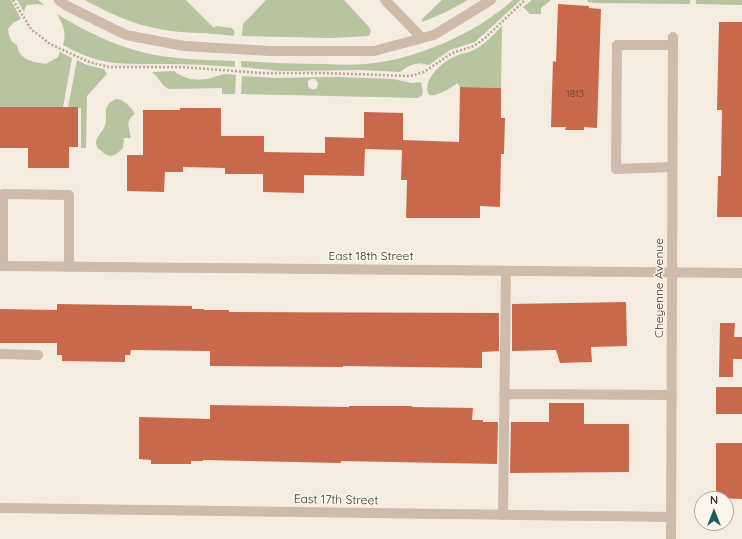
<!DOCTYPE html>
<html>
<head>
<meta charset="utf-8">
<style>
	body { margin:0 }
	#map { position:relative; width:742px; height:539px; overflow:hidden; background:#f4ebe1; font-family:Quicksand,sans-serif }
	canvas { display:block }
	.north { position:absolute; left:694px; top:491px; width:40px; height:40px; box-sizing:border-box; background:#fbf5ee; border:1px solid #aea6a0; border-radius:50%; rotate:0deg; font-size:11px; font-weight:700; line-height:16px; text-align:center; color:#3b302b }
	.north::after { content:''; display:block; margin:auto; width:14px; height:18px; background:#1f5a5e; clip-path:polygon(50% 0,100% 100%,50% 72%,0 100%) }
</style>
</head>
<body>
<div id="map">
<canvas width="742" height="539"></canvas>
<div class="north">N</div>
</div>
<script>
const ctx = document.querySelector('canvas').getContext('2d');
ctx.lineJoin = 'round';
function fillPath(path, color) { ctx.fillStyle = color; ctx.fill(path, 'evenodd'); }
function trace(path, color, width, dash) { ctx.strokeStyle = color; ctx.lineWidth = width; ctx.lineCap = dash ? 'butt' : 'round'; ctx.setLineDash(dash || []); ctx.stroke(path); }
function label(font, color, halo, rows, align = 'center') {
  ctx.font = font + ' Quicksand,sans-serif'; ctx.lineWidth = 3; ctx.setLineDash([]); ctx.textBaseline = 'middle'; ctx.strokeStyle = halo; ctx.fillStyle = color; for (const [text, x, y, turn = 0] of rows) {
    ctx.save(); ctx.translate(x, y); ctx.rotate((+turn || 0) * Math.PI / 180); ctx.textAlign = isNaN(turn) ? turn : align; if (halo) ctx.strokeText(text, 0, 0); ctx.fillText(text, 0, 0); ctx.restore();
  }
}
fillPath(new Path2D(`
	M 0,0 L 11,0 L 21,19 L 13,23 L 8,29 C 9,36 10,42 17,45 C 19,60 33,62 46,64 L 58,57 L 60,52 L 72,58 L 63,107 L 0,107 Z
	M 17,0 L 38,0 L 44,5 L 37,4 L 27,5 L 25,8 L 24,12 Z
	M 85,0 L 186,0 L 214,28 L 216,26 L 232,28 L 235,33 L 233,36 C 208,32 183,34 159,29 C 132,24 108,13 85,0 Z
	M 266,0 L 344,0 L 369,27 L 371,31 L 369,36 L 330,38 L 242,36 L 243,24 Z
	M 442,0 L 468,0 L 446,12 L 422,22 L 422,19 Z
	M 513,0 L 521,0 L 475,42 L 450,50 L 429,65 C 416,61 409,65 400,72 L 361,70 L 282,71 L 241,67 L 241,61 C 269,63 296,64 324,64 C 338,65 352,65 367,64 C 417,59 475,34 513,0 Z
	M 532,0 L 551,0 L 541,8 L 541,14 L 530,14 L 523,7 Z
	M 587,0 L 690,0 L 690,4 L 595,3 L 588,2 Z
	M 696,0 L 742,0 L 742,5 L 696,4 Z
	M 57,14 C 94,37 133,54 177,58 C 196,60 216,60 235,61 L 235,67 C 213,65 190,64 167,64 C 125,64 102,67 63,45 C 67,34 63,24 57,14 Z
	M 502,26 L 501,88 L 460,87 L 457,83 C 452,88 436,97 429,95 C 421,80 443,61 456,56 C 462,53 468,53 474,50 C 484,45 494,34 502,26 Z
	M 77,60 L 87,65 L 104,69 L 107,74 L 87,96 L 86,148 L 81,148 L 81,108 L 68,107 Z
	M 174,71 C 185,80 201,82 214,77 C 218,76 222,74 227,74 C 230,74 233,75 236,75 L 235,94 L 222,94 L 222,88 L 169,89 C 161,86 159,77 152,72 Z
	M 242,76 L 275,78 L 339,77 L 393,79 L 412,83 L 421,82 L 423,92 L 422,95 L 418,98 L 241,94 ZM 311,79 L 315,79 L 318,83 L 317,88 C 313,90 311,90 308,86 L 308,81 Z
	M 116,99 C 124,99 131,107 135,114 C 124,121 130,129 131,138 L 124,138 L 123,148 C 114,157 110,159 100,150 C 97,148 96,146 96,142 C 97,136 101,133 104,128 C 110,116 99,107 116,99 Z`), '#b8c4a0');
fillPath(new Path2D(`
	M 558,4 L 589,6 L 589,8 L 601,9 L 597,128 L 584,127 L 584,130 L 565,130 L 566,127 L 551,127 L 553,61 L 556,62 Z
	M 719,22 L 742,22 L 742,217 L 717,217 L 718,176 L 721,176 L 722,110 L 717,110 Z
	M 460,87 L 501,88 L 501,118 L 505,118 L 504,154 L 501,154 L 500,207 L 480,206 L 480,218 L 406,218 L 407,180 L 401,180 L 402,150 L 365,149 L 364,176 L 304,175 L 304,193 L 263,192 L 263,174 L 225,174 L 225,168 L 183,167 L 183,172 L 165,172 L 164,192 L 127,191 L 127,155 L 143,155 L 143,110 L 180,110 L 180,108 L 221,108 L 221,136 L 264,136 L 264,152 L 325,153 L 325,137 L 364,138 L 364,112 L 403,113 L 403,140 L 459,142 Z
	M 0,107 L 78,107 L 78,147 L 69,147 L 69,168 L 28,168 L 28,148 L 0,148 Z
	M 626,302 L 627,346 L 591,347 L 592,362 L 560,363 L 556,350 L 512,351 L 512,304 Z
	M 57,304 L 192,306 L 192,309 L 204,309 L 204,310 L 229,310 L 229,312 L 499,313 L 499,351 L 482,352 L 482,368 L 343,366 L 343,367 L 210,366 L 210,351 L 131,350 L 130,355 L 125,355 L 125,362 L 62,361 L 62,355 L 57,355 L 57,343 L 0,343 L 0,309 L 57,310 Z
	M 720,323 L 735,323 L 734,337 L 742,337 L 742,359 L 733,359 L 733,377 L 719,377 Z
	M 716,387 L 742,387 L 742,414 L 716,414 Z
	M 549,403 L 584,403 L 584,424 L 629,424 L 629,472 L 510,473 L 511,422 L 549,422 Z
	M 210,405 L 349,407 L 349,406 L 412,406 L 412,407 L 473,408 L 472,420 L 483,420 L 483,422 L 498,422 L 497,464 L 341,461 L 341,463 L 203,460 L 203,461 L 191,461 L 191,464 L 151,464 L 151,460 L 139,459 L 139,417 L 210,419 Z
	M 716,443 L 742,443 L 742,499 L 716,498 Z`), '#c8694b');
trace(new Path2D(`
	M 13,0 L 31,29 L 50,44 L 89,62 L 109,67 L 180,67 L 262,73 L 324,73 L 410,76 L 424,72 L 452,53 L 474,46 L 485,38 L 525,0`), '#b9a596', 2.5, [2, 2]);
trace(new Path2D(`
	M 59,0 L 67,6 L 126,35 L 184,46 L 270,51 L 374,51 L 434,35 L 491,0
	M 385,0 L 422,38
	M 672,167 L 616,169 L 617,45 L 673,45
	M 3,266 L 3,194 L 69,195 L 69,267
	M 0,354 L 38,355
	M 504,394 L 672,395
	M 503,515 L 506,271`), '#cdbbac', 10);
trace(new Path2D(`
	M 0,266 L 742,273
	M 0,508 L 671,517
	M 671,539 L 673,37`), '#cdbbac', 10);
label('10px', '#5e3e33', null, [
	["1813",575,94]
]);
label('12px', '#3b302b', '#fbf5ee', [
	["East 18th Street",371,256],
	["Cheyenne Avenue",659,288,-90],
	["East 17th Street",336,500,1]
]);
</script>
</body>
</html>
